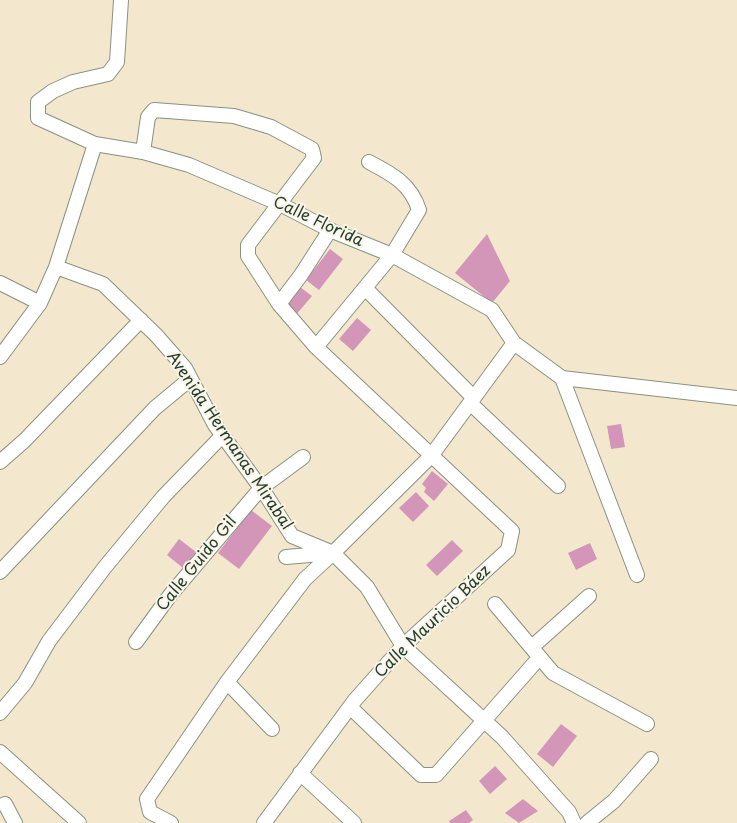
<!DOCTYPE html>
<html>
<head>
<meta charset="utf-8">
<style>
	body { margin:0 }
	canvas { display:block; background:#f3e8ce }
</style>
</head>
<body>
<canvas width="737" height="823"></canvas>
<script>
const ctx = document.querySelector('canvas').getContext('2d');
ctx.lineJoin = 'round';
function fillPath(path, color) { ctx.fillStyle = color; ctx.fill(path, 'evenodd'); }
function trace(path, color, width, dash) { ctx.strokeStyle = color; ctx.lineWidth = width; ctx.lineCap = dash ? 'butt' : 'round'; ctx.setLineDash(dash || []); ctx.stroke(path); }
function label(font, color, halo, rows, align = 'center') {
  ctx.font = font + ' "Playpen Sans",sans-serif'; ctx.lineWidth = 4; ctx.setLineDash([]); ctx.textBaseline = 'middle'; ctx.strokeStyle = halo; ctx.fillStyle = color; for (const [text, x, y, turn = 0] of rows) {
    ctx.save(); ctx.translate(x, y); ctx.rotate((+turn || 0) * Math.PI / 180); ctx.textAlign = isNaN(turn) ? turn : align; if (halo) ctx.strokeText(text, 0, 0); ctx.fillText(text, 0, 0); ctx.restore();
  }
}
fillPath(new Path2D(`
	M 487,234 L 510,281 L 492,303 L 455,273 Z
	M 330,249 L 343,259 L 319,290 L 306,280 Z
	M 300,287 L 312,296 L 295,316 L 284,307 Z
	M 357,318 L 371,330 L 353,351 L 339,339 Z
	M 621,424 L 625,447 L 611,449 L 607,426 Z
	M 432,471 L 448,484 L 434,501 L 424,492 L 426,488 L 422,484 Z
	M 416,492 L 429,506 L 413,522 L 399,508 Z
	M 251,510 L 272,526 L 239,569 L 218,553 Z
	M 179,539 L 196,552 L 191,558 L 195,561 L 191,565 L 187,562 L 183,568 L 167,555 Z
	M 452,540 L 463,551 L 437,576 L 426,565 Z
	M 590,543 L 597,559 L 576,570 L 568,553 Z
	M 561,724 L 577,736 L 553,767 L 537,754 Z
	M 495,766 L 507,779 L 490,794 L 479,781 Z
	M 523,799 L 538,811 L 519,823 L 505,813 Z
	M 466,810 L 473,820 L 469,823 L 450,823 L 449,821 Z`), '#d396b9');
const street = new Path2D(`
	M 121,0 L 117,62 L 108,74 L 73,82 L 53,91 L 38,102 L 38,118 L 95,144 L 143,152 L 189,165 L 280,204 L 330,230 L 392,255 L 492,310 L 514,343 L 562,378 L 737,398
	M 143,152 L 148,117 L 154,110 L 234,116 L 271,127 L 312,149 L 314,158 L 248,245 L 248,256 L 279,304 L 316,347 L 512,531 L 508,550 L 403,646 L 355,700 L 264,823
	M 56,267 L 103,284 L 156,335 L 185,368 L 215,425 L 266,495 L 292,536 L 333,553 L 367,587 L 403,646 L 502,737 L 569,812 L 574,823
	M 0,283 L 40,303 L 56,267 L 95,144
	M 365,288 L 474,398
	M 279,304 L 301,275 L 330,230
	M 316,347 L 392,255 L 419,210 C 411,184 392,174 369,162
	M 0,357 L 40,303
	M 562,378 L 637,575
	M 470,403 L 558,486
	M 0,462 L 24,441 L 141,320
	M 286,557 L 333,553 L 431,456 L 514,343
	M 0,572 L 155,408 L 190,379
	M 495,604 L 553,673 L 647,724
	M 136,642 L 171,594 L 261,488 L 303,457
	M 532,647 L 589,596
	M 227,682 L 272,729
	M 350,707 L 421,775 L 436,775 L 539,658
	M 0,713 L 25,683 L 49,641 L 105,567 L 163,497 L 222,436
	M 0,752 L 79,823
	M 300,773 L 354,823
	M 5,804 L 15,823
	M 171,823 L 150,812 L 147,799 L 227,682 L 305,579 L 333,553
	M 587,823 L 614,801 L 651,759`);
trace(street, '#899281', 16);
trace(street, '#fff', 14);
label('16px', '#1f3d34', '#fcf5e5', [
	["Calle Florida",318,222,25],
	["Avenida Hermanas Mirabal",229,441,56],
	["Calle Guido Gil",197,564,-51],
	["Calle Mauricio Báez",433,622,-44]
]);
</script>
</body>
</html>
